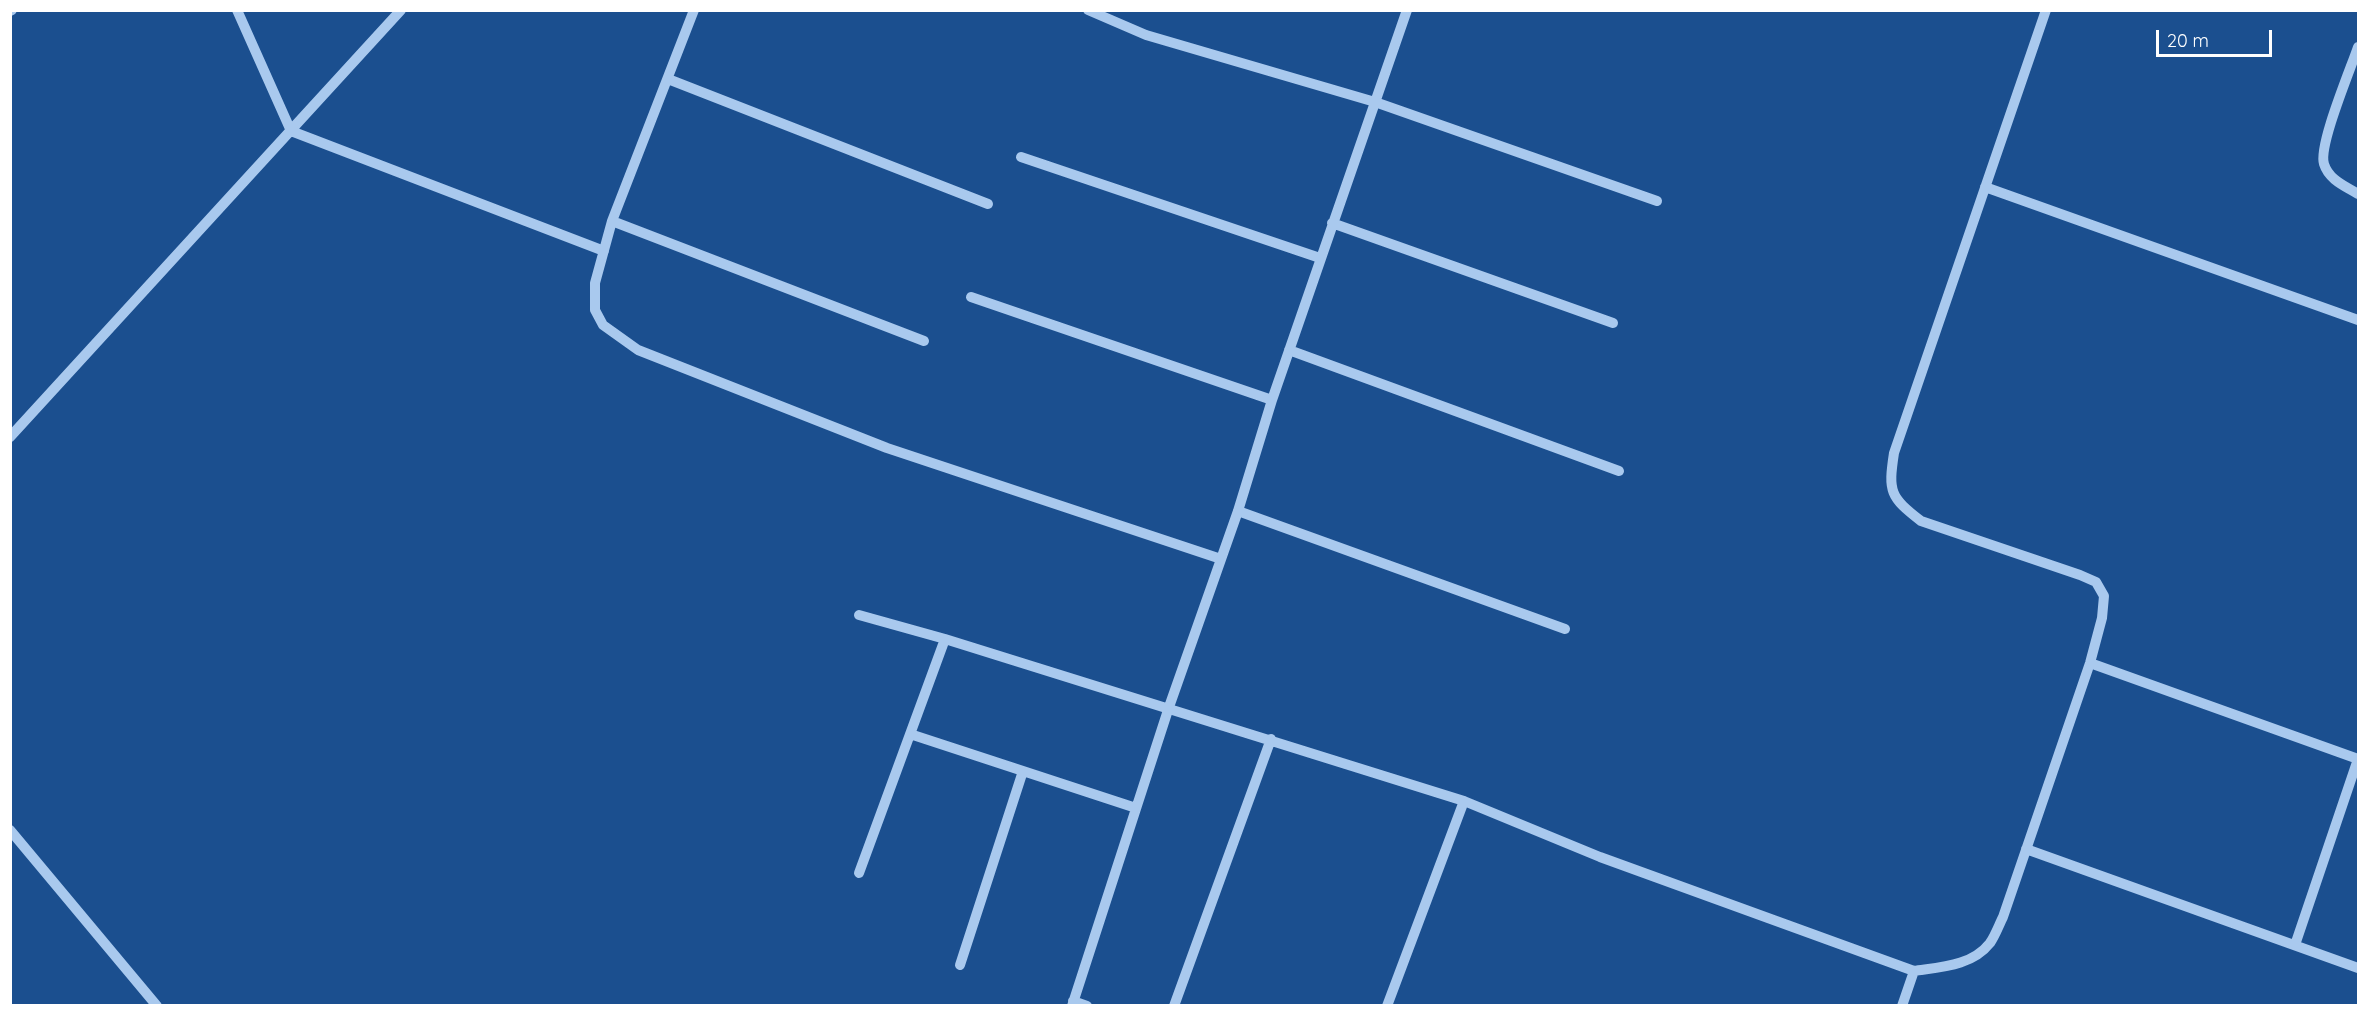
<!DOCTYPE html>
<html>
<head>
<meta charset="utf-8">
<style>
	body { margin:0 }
	#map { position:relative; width:2369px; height:1016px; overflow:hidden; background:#1b4f8f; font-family:Quicksand,sans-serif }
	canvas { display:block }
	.frame { position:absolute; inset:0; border:12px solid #fff; pointer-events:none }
	.scale { position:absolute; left:2156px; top:30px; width:116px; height:27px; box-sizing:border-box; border:3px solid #fff; border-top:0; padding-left:8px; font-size:18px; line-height:21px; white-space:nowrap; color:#fff; -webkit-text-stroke:4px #1b4f8f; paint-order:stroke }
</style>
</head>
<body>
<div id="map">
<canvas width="2369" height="1016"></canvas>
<div class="frame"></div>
<div class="scale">20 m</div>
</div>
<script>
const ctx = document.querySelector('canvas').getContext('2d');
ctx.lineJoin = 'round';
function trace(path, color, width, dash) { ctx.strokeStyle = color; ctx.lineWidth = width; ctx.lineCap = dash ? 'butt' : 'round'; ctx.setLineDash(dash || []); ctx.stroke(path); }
trace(new Path2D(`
	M 237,10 L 291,131 L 604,251
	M 694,10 L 612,221 L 595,283 L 595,310 L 603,325 L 638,350 L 887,448 L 1221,559
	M 1088,10 L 1146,35 L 1375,102 L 1657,201
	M 10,11 L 12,10
	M 2358,47 C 2351,68 2318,146 2324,164 C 2329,180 2345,186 2358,194
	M 668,79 L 988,204
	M 1021,157 L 1320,258
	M 1985,187 L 2358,320
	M 612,221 L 924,341
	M 1332,223 L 1613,323
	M 971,297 L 1272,400
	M 1289,350 L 1619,471
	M 10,437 L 401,10
	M 1238,511 L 1565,629
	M 859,615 L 945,639 L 1464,801 L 1600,857 L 1914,971 C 1941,967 1972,966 1990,943 C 1995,936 1999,925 2003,917 L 2090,663 L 2102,618 L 2104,596 L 2096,582 L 2080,575 L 1921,521 C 1890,497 1888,492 1894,453 L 2046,10
	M 2090,663 L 2358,759
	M 910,734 L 1136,808
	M 10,830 L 157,1006
	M 2026,849 L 2358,968
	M 859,873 L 945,639
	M 2295,945 L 2358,759
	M 960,965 L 1023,771
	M 1073,1001 L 1087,1006
	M 1072,1006 L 1169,707 L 1238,511 L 1272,400 L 1407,10
	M 1174,1006 L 1271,739
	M 1387,1006 L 1464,801
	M 1902,1006 L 1914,971`), '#a9c9ee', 10);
</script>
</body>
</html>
